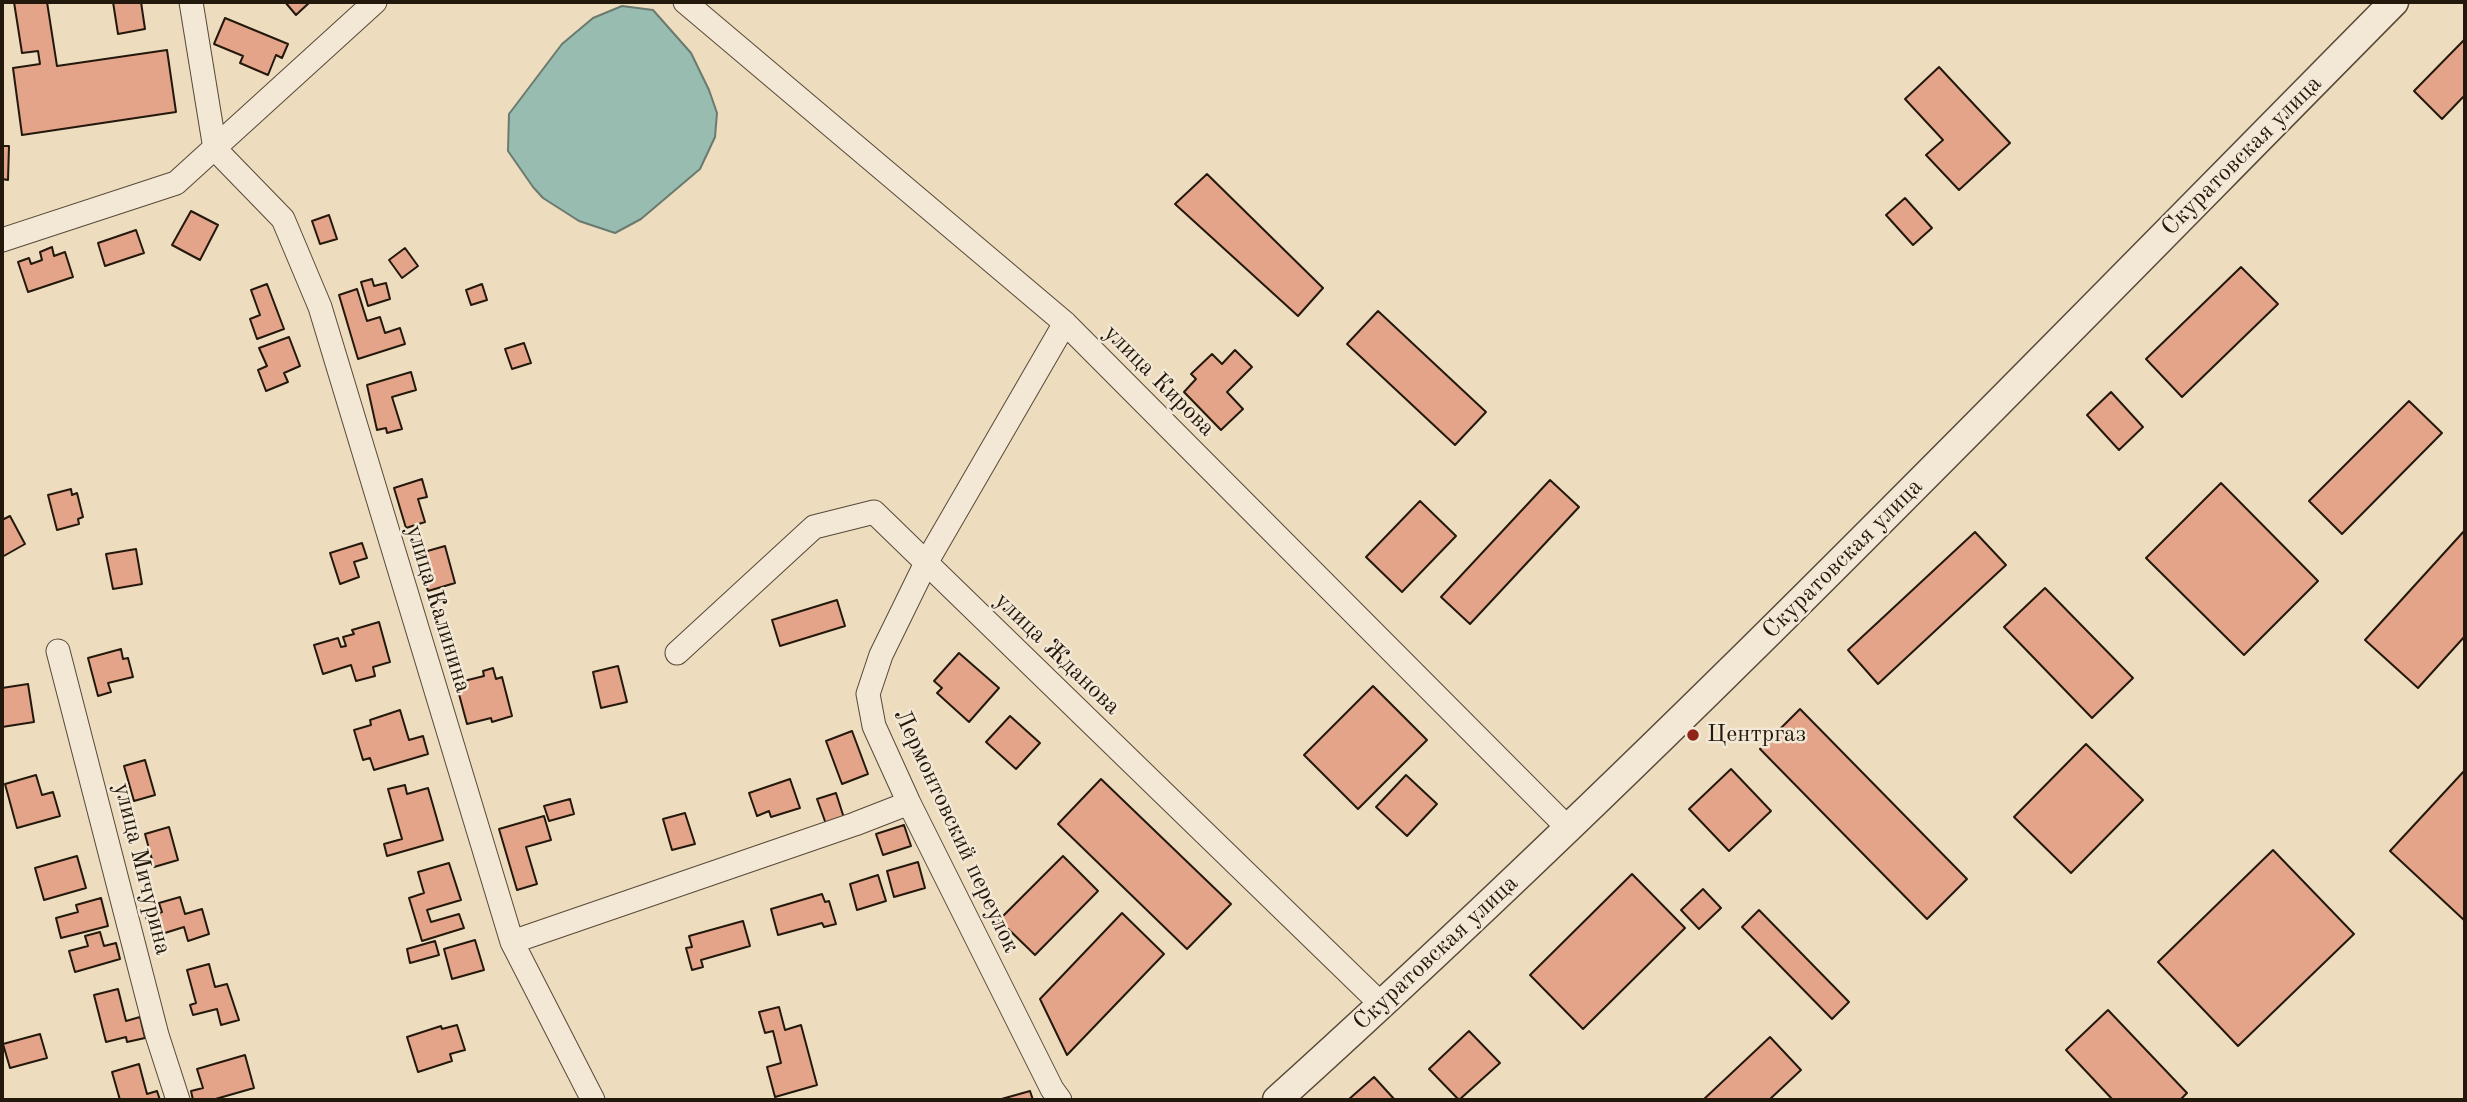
<!DOCTYPE html>
<html>
<head>
<meta charset="utf-8">
<style>
	body { margin:0 }
	#map { position:relative; width:2467px; height:1102px; overflow:hidden; background:#eddcbe; font-family:"Old Standard TT",serif }
	canvas { display:block }
	.frame { position:absolute; inset:0; border:4px solid #23180c; pointer-events:none }
</style>
</head>
<body>
<div id="map">
<canvas width="2467" height="1102"></canvas>
<div class="frame"></div>
</div>
<script>
const ctx = document.querySelector('canvas').getContext('2d');
ctx.lineJoin = 'round';
function fillPath(path, color) { ctx.fillStyle = color; ctx.fill(path, 'evenodd'); }
function trace(path, color, width, dash) { ctx.strokeStyle = color; ctx.lineWidth = width; ctx.lineCap = dash ? 'butt' : 'round'; ctx.setLineDash(dash || []); ctx.stroke(path); }
function label(font, color, halo, rows, align = 'center') {
  ctx.font = font + ' "Old Standard TT",serif'; ctx.lineWidth = 5; ctx.setLineDash([]); ctx.textBaseline = 'middle'; ctx.strokeStyle = halo; ctx.fillStyle = color; for (const [text, x, y, turn = 0] of rows) {
    ctx.save(); ctx.translate(x, y); ctx.rotate((+turn || 0) * Math.PI / 180); ctx.textAlign = isNaN(turn) ? turn : align; if (halo) ctx.strokeText(text, 0, 0); ctx.fillText(text, 0, 0); ctx.restore();
  }
}
const water = new Path2D(`
	M 622,6 L 653,10 L 691,53 L 709,90 L 717,113 L 715,137 L 700,169 L 641,219 L 615,233 L 579,221 L 543,198 L 533,187 L 508,151 L 509,114 L 562,44 L 593,18 Z`);
fillPath(water, '#99bcb1');
trace(water, '#6a7a6f', 2);
const building = new Path2D(`
	M 14,2 L 47,2 L 57,66 L 167,50 L 176,112 L 22,135 L 13,68 L 40,64 L 38,51 L 22,53 Z
	M 113,2 L 141,2 L 145,29 L 118,34 Z
	M 285,2 L 310,2 L 296,15 Z
	M 225,18 L 288,44 L 282,58 L 276,55 L 268,75 L 240,63 L 243,56 L 214,44 Z
	M 2465,39 L 2465,95 L 2442,119 L 2414,91 Z
	M 1939,67 L 2010,143 L 1959,190 L 1926,155 L 1943,140 L 1905,99 Z
	M 2,146 L 9,146 L 8,180 L 2,179 Z
	M 1207,174 L 1323,288 L 1298,316 L 1175,204 Z
	M 1905,198 L 1932,228 L 1913,245 L 1886,215 Z
	M 191,211 L 218,225 L 200,260 L 172,245 Z
	M 329,215 L 337,239 L 320,244 L 312,221 Z
	M 136,230 L 144,253 L 105,266 L 98,243 Z
	M 52,247 L 54,256 L 65,252 L 73,277 L 28,292 L 18,262 L 29,258 L 31,264 L 42,260 L 40,252 Z
	M 405,248 L 418,266 L 402,278 L 389,260 Z
	M 2241,267 L 2278,304 L 2182,397 L 2146,359 Z
	M 372,279 L 374,286 L 386,283 L 390,299 L 368,306 L 361,282 Z
	M 267,284 L 284,329 L 257,339 L 250,319 L 260,315 L 251,290 Z
	M 482,284 L 487,300 L 471,305 L 466,290 Z
	M 357,289 L 367,321 L 380,317 L 385,333 L 400,328 L 405,344 L 358,359 L 339,295 Z
	M 1378,311 L 1486,412 L 1455,445 L 1347,344 Z
	M 289,337 L 300,366 L 284,373 L 288,382 L 266,391 L 258,370 L 267,366 L 259,348 Z
	M 524,343 L 531,363 L 512,369 L 505,349 Z
	M 1235,350 L 1252,367 L 1227,392 L 1243,409 L 1221,430 L 1184,392 L 1196,379 L 1191,374 L 1212,354 L 1222,364 Z
	M 411,372 L 416,390 L 392,397 L 402,429 L 387,433 L 386,428 L 377,430 L 367,385 Z
	M 2111,392 L 2143,427 L 2119,450 L 2087,415 Z
	M 2409,401 L 2442,433 L 2342,534 L 2309,501 Z
	M 422,479 L 427,497 L 418,499 L 425,522 L 406,528 L 394,488 Z
	M 1550,480 L 1579,507 L 1470,624 L 1441,597 Z
	M 2221,483 L 2318,581 L 2244,655 L 2146,558 Z
	M 71,489 L 72,495 L 77,493 L 83,517 L 78,519 L 79,524 L 57,530 L 48,495 Z
	M 1420,501 L 1456,536 L 1402,592 L 1366,557 Z
	M 10,516 L 25,544 L 2,557 L 2,520 Z
	M 2465,530 L 2465,636 L 2418,688 L 2365,640 Z
	M 1975,532 L 2006,565 L 1878,684 L 1848,650 Z
	M 362,543 L 367,558 L 354,562 L 359,577 L 340,584 L 330,553 Z
	M 445,546 L 455,583 L 428,591 L 417,554 Z
	M 136,549 L 142,584 L 113,589 L 106,554 Z
	M 2045,588 L 2133,678 L 2092,718 L 2004,627 Z
	M 837,600 L 845,626 L 780,646 L 772,620 Z
	M 379,622 L 390,662 L 373,667 L 375,676 L 356,681 L 351,665 L 323,674 L 314,645 L 338,638 L 341,647 L 346,646 L 343,637 L 354,634 L 352,630 Z
	M 121,649 L 123,659 L 128,658 L 133,677 L 108,683 L 111,692 L 98,696 L 88,658 Z
	M 959,653 L 999,688 L 969,722 L 937,693 L 942,688 L 934,681 Z
	M 618,666 L 627,702 L 601,708 L 593,672 Z
	M 493,668 L 496,679 L 502,677 L 512,716 L 492,722 L 491,718 L 467,724 L 456,683 L 484,676 L 483,671 Z
	M 28,684 L 34,722 L 2,727 L 2,688 Z
	M 1373,686 L 1427,740 L 1358,809 L 1304,755 Z
	M 1800,709 L 1967,879 L 1927,919 L 1760,749 Z
	M 400,710 L 409,740 L 423,736 L 428,754 L 374,770 L 370,758 L 363,760 L 354,730 L 371,725 L 370,720 Z
	M 1010,716 L 1040,743 L 1016,769 L 986,742 Z
	M 852,731 L 868,774 L 842,784 L 826,741 Z
	M 2086,744 L 2143,800 L 2071,873 L 2014,817 Z
	M 145,760 L 155,795 L 134,801 L 124,766 Z
	M 1731,769 L 1771,811 L 1729,851 L 1689,809 Z
	M 2465,770 L 2465,921 L 2390,851 Z
	M 36,775 L 42,795 L 53,792 L 60,816 L 17,828 L 5,784 Z
	M 1406,775 L 1437,804 L 1407,836 L 1376,807 Z
	M 790,779 L 800,808 L 771,817 L 769,811 L 757,816 L 749,793 Z
	M 1101,779 L 1231,904 L 1187,949 L 1058,824 Z
	M 405,785 L 407,794 L 428,788 L 443,840 L 387,856 L 384,844 L 402,839 L 388,789 Z
	M 836,793 L 844,818 L 826,824 L 817,799 Z
	M 570,799 L 574,814 L 549,821 L 544,806 Z
	M 685,813 L 695,844 L 672,850 L 663,819 Z
	M 544,816 L 551,840 L 526,847 L 537,884 L 517,890 L 499,829 Z
	M 904,825 L 911,846 L 883,855 L 876,834 Z
	M 169,827 L 178,860 L 154,867 L 145,834 Z
	M 2273,850 L 2354,934 L 2238,1046 L 2158,962 Z
	M 77,856 L 86,888 L 44,900 L 35,868 Z
	M 1063,856 L 1098,891 L 1035,955 L 999,920 Z
	M 918,862 L 925,888 L 894,897 L 887,871 Z
	M 449,863 L 461,900 L 427,910 L 431,922 L 459,914 L 464,928 L 422,941 L 409,898 L 424,893 L 418,872 Z
	M 1632,874 L 1685,928 L 1583,1029 L 1530,975 Z
	M 878,875 L 886,901 L 857,910 L 850,884 Z
	M 1703,889 L 1721,908 L 1699,929 L 1681,910 Z
	M 822,894 L 825,902 L 829,901 L 836,924 L 824,927 L 822,923 L 778,935 L 771,909 Z
	M 180,897 L 185,914 L 202,909 L 209,934 L 188,941 L 184,927 L 152,937 L 146,917 L 162,912 L 159,903 Z
	M 101,898 L 108,926 L 61,938 L 56,918 L 78,912 L 76,905 Z
	M 1759,910 L 1849,1002 L 1832,1019 L 1742,927 Z
	M 1122,913 L 1164,954 L 1067,1055 L 1040,999 Z
	M 743,921 L 750,946 L 701,960 L 703,967 L 692,970 L 686,948 L 692,947 L 689,936 Z
	M 100,932 L 104,946 L 116,943 L 120,959 L 75,972 L 69,951 L 88,946 L 85,936 Z
	M 475,940 L 484,970 L 452,979 L 444,949 Z
	M 435,941 L 439,955 L 410,963 L 407,949 Z
	M 209,964 L 215,987 L 227,984 L 239,1020 L 221,1025 L 217,1009 L 193,1015 L 190,1005 L 196,1003 L 187,970 Z
	M 118,989 L 126,1021 L 140,1017 L 145,1038 L 127,1042 L 126,1037 L 106,1042 L 94,995 Z
	M 779,1007 L 785,1030 L 801,1025 L 817,1085 L 775,1097 L 767,1067 L 781,1063 L 773,1031 L 765,1033 L 759,1012 Z
	M 2108,1010 L 2187,1093 L 2180,1100 L 2113,1100 L 2066,1050 Z
	M 457,1025 L 465,1050 L 450,1054 L 452,1061 L 418,1072 L 407,1037 L 441,1026 L 442,1029 Z
	M 1469,1031 L 1500,1063 L 1459,1100 L 1429,1069 Z
	M 40,1034 L 47,1058 L 10,1068 L 3,1044 Z
	M 1770,1037 L 1801,1070 L 1769,1100 L 1703,1100 Z
	M 245,1055 L 254,1088 L 212,1100 L 193,1100 L 191,1091 L 203,1088 L 197,1069 Z
	M 139,1064 L 147,1094 L 157,1091 L 160,1100 L 120,1100 L 112,1072 Z
	M 1374,1077 L 1395,1100 L 1348,1100 Z
	M 1030,1091 L 1033,1100 L 998,1100 Z`);
fillPath(building, '#e4a489');
trace(building, '#23180c', 2);
const minor = new Path2D(`
	M 191,2 L 215,149
	M 685,2 L 1065,323 L 1567,827
	M 215,149 L 283,219 L 320,307 L 512,942 L 593,1100
	M 2,240 L 176,183 L 375,2
	M 58,651 L 157,1035 L 178,1100
	M 677,653 L 814,527 L 874,512 L 1382,1005
	M 512,942 L 855,824 L 909,803
	M 1060,1100 L 1052,1089 L 909,803 L 874,726 L 868,694 L 881,655 L 926,563 L 1065,323`);
const tertiary = new Path2D(`
	M 1277,1100 C 1664,750 2027,373 2394,2`);
trace(minor, '#564938', 25);
trace(tertiary, '#564938', 31);
trace(minor, '#f3e8d5', 23);
trace(tertiary, '#f3e8d5', 28);
for (const [x, y, r, color] of [
	[1693,735,7,"#8f2418"]
]) { const dot = new Path2D(); dot.arc(x, y, r, 0, 2 * Math.PI); ctx.fillStyle = color; ctx.fill(dot); trace(dot, '#f3e8d5', 2.5); }
label('24px', '#23180c', '#f3e8d5', [
	["Скуратовская улица",2242,156,-45],
	["улица Кирова",1159,381,45],
	["Скуратовская улица",1843,559,-45],
	["улица Калинина",438,609,73],
	["улица Жданова",1057,654,44],
	["Лермонтовский переулок",956,831,65],
	["улица Мичурина",142,869,76],
	["Скуратовская улица",1436,953,-43]
]);
label('24px', '#23180c', '#f3e8d5', [
	["Центргаз",1707,735]
], 'left');
</script>
</body>
</html>
